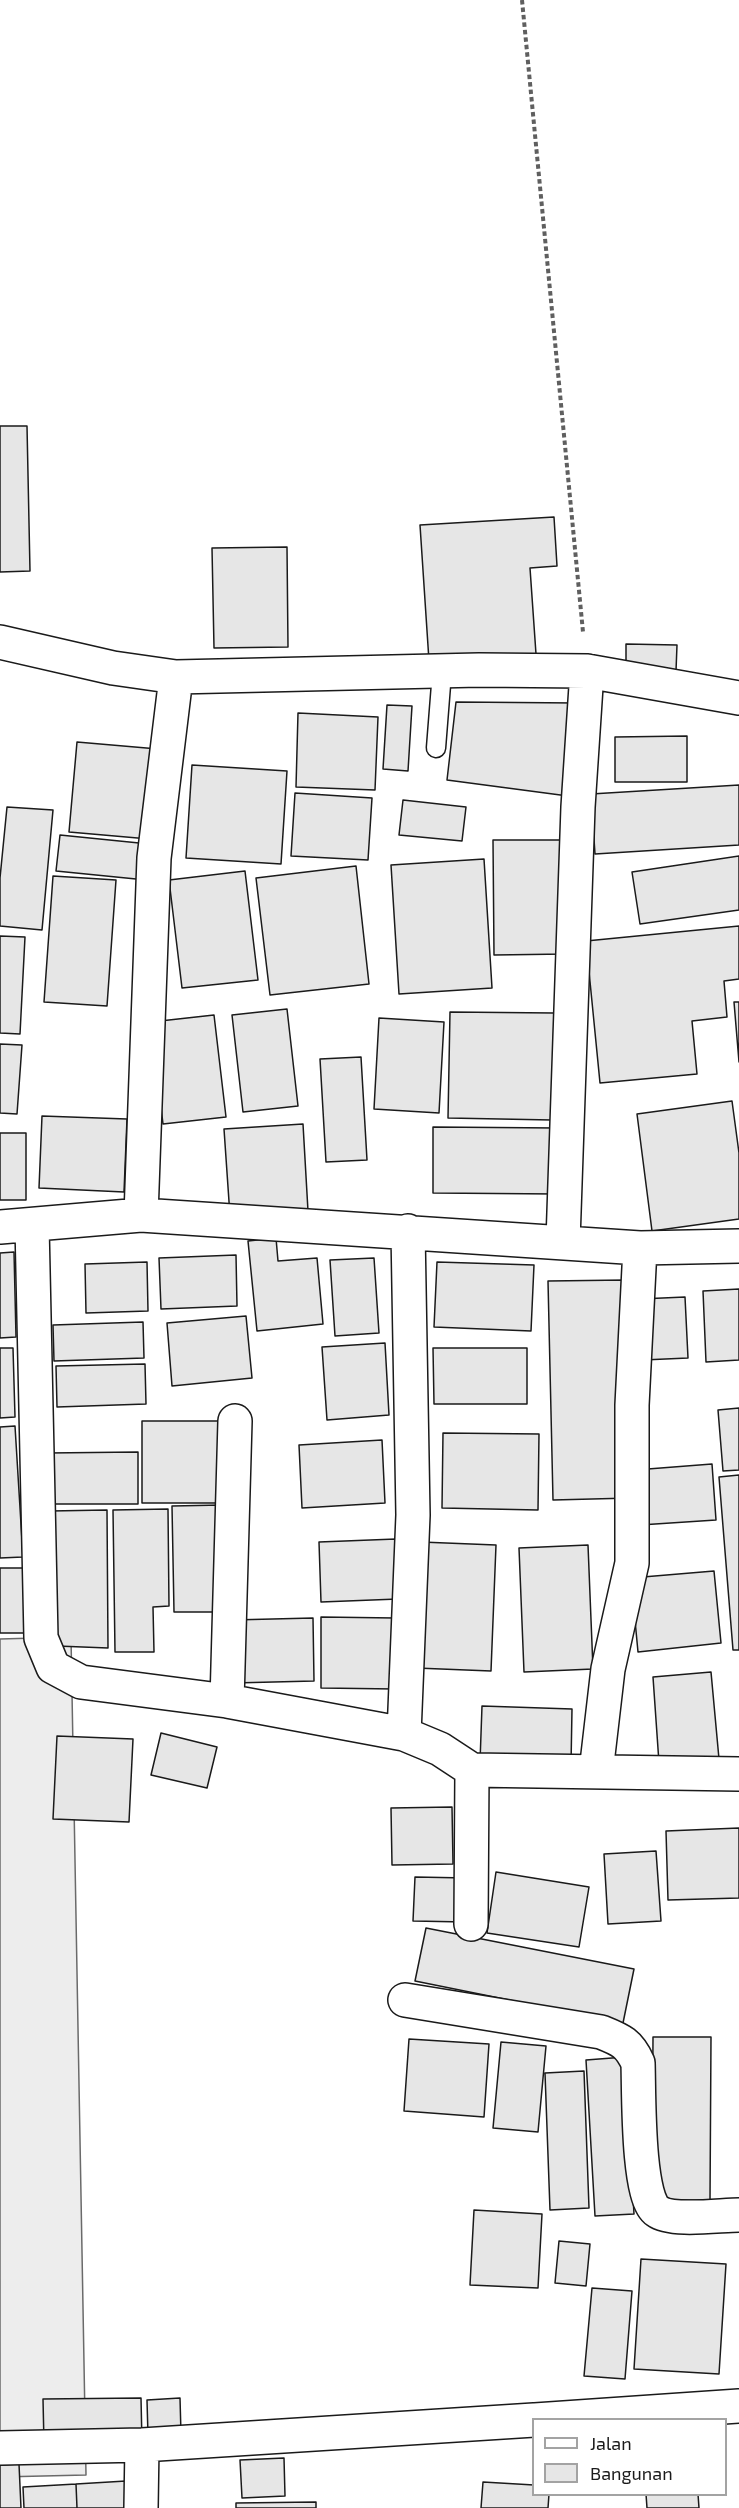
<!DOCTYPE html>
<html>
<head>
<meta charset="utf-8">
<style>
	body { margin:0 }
	#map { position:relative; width:739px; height:2508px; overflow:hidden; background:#fff; font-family:"Exo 2",sans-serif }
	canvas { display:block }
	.legend { position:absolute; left:532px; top:2418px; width:195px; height:78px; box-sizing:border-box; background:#fff; border:2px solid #a3a3a3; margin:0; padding:8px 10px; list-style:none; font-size:18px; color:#1a1a1a }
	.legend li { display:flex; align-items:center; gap:12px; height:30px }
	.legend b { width:30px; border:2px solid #a3a3a3 }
</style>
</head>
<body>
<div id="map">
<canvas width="739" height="2508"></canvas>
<ul class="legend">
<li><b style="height:8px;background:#fff"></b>Jalan</li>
<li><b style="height:16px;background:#e6e6e6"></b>Bangunan</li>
</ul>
</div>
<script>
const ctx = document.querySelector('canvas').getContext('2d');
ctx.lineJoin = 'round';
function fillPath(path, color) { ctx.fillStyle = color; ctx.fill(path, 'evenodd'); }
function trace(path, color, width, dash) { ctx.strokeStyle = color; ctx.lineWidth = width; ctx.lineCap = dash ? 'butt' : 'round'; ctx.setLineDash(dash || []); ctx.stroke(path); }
const built = new Path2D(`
	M 71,1637 L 86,2475 L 0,2477 L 0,1639 Z`);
fillPath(built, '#ededed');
trace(built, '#6a6a6a', 1.5);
const building = new Path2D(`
	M 0,426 L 27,426 L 30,571 L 0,572 Z
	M 554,517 L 557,566 L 530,568 L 536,654 L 429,661 L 420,525 Z
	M 287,547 L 288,647 L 214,648 L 212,548 Z
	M 626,644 L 677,645 L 676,671 L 626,670 Z
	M 456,702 L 577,703 L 568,796 L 447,780 Z
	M 387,705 L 412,706 L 408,771 L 383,769 Z
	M 298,713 L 378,717 L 375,790 L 296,787 Z
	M 687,736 L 687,782 L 615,782 L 615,737 Z
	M 77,742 L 158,749 L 149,839 L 69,832 Z
	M 192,765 L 287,771 L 281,864 L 186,858 Z
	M 739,785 L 739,845 L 595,854 L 591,794 Z
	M 295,793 L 372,798 L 368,860 L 291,856 Z
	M 403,800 L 466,807 L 462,841 L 399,835 Z
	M 7,807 L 53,810 L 42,930 L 0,926 L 0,878 Z
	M 60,835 L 149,844 L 146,880 L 56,871 Z
	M 493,840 L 566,840 L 566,954 L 494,955 Z
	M 739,856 L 739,910 L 640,924 L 632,872 Z
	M 484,859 L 492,988 L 399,994 L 391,865 Z
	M 356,866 L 369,984 L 270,995 L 256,878 Z
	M 245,871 L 258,980 L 182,988 L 169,880 Z
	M 53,876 L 116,880 L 107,1006 L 44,1002 Z
	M 739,926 L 739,979 L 724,981 L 727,1017 L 692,1021 L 697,1074 L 600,1083 L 586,941 Z
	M 0,936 L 25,937 L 20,1034 L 0,1033 Z
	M 734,1002 L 739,1002 L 739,1062 Z
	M 287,1009 L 298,1106 L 243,1112 L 232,1015 Z
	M 450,1012 L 554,1013 L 552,1120 L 448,1118 Z
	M 214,1015 L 226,1117 L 163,1124 L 151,1022 Z
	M 379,1018 L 444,1022 L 439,1113 L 374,1109 Z
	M 0,1044 L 22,1045 L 17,1114 L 0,1113 Z
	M 361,1057 L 367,1160 L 326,1162 L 320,1059 Z
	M 732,1101 L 739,1153 L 739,1219 L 652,1231 L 637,1114 Z
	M 42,1116 L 127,1119 L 124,1192 L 39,1188 Z
	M 303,1124 L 308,1211 L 230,1216 L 224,1129 Z
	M 433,1127 L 557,1128 L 557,1194 L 433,1193 Z
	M 0,1133 L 26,1133 L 26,1200 L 0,1200 Z
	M 276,1238 L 278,1261 L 317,1258 L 323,1324 L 257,1331 L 248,1241 Z
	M 14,1252 L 16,1337 L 0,1338 L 0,1253 Z
	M 236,1255 L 237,1306 L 161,1309 L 159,1258 Z
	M 374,1258 L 379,1333 L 335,1336 L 330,1260 Z
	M 147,1262 L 148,1311 L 86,1313 L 85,1264 Z
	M 437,1262 L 534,1265 L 531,1331 L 434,1327 Z
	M 626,1280 L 631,1498 L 553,1500 L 548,1281 Z
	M 739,1289 L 739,1360 L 706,1362 L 703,1291 Z
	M 685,1297 L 688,1358 L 643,1360 L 640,1299 Z
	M 246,1316 L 252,1378 L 172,1386 L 167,1323 Z
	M 143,1322 L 144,1358 L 54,1361 L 53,1325 Z
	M 385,1343 L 389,1415 L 327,1420 L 322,1347 Z
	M 0,1348 L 13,1348 L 15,1417 L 0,1418 Z
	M 433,1348 L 527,1348 L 527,1404 L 434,1404 Z
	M 145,1364 L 146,1404 L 57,1407 L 56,1366 Z
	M 739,1408 L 739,1470 L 723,1471 L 718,1410 Z
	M 142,1421 L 225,1421 L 225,1503 L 142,1503 Z
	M 15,1426 L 23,1557 L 0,1558 L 0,1427 Z
	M 443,1433 L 539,1434 L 538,1510 L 442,1508 Z
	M 382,1440 L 385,1503 L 302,1508 L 299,1445 Z
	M 138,1452 L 138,1504 L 47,1504 L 47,1453 Z
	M 712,1464 L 716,1520 L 640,1525 L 635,1470 Z
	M 739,1475 L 739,1650 L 733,1650 L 719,1477 Z
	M 222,1505 L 223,1612 L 174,1612 L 172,1506 Z
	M 168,1509 L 169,1606 L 153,1607 L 154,1652 L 115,1652 L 113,1510 Z
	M 107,1510 L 108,1648 L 57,1646 L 50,1511 Z
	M 396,1539 L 398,1599 L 321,1602 L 319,1542 Z
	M 421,1542 L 496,1545 L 491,1671 L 416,1668 Z
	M 588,1545 L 593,1669 L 524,1672 L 519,1548 Z
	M 0,1568 L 25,1568 L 25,1633 L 0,1633 Z
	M 714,1571 L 721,1643 L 638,1652 L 631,1578 Z
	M 321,1617 L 395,1618 L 395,1689 L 321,1688 Z
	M 313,1618 L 314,1681 L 233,1683 L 232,1620 Z
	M 711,1672 L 719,1759 L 659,1763 L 653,1677 Z
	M 482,1706 L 572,1709 L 571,1765 L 480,1762 Z
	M 161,1733 L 217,1747 L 207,1788 L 151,1775 Z
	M 57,1736 L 133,1739 L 129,1822 L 53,1819 Z
	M 452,1807 L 453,1864 L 392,1865 L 391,1808 Z
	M 739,1828 L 739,1898 L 668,1900 L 666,1831 Z
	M 656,1851 L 661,1921 L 608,1924 L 604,1854 Z
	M 496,1872 L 589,1887 L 579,1947 L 487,1933 Z
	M 415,1877 L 467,1878 L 465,1922 L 413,1921 Z
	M 426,1928 L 634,1969 L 623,2023 L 415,1981 Z
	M 653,2037 L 711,2037 L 710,2200 L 652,2200 Z
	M 409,2039 L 489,2044 L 484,2117 L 404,2111 Z
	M 501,2042 L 546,2046 L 538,2132 L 493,2128 Z
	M 625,2057 L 634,2214 L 595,2216 L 586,2060 Z
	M 584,2071 L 589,2208 L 550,2210 L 545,2073 Z
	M 474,2210 L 542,2214 L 538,2288 L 470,2285 Z
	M 559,2241 L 590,2244 L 586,2286 L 555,2283 Z
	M 641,2259 L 726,2264 L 719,2374 L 634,2369 Z
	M 592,2288 L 632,2291 L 625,2379 L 584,2376 Z
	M 141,2398 L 142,2443 L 44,2444 L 43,2399 Z
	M 180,2398 L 181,2434 L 148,2436 L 147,2400 Z
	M 284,2458 L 285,2496 L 242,2498 L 240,2460 Z
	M 19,2464 L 21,2508 L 0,2508 L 0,2465 Z
	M 126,2481 L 127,2508 L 77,2508 L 76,2484 Z
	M 483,2482 L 534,2485 L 534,2494 L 549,2494 L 548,2508 L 481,2508 Z
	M 76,2484 L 77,2508 L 24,2508 L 23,2487 Z
	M 646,2494 L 698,2494 L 699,2508 L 647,2508 Z
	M 316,2502 L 316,2508 L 236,2508 L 236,2503 Z`);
fillPath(building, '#e6e6e6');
trace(building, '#1a1a1a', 1.5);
const service = new Path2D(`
	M 436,748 L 442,672`);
const minor = new Path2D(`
	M 0,642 L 113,668 L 176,677 L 479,670 L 587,671 L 739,698
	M 141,1215 L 154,858 L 176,677
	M 32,1225 L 41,1638 L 53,1667 L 81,1682 L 227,1701 L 404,1734 L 440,1749 L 472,1770 L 739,1774
	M 0,1227 L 141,1215 L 640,1248 L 739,1246
	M 563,1241 L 578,807 L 587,671
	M 227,1701 L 235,1421
	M 404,1734 L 413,1515 L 408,1231
	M 596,1772 L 608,1669 L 632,1563 L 632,1405 L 640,1248
	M 471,1924 L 472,1770
	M 405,2000 L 601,2032 C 621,2040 629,2043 638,2063 C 639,2090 637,2198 657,2211 C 672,2222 720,2215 739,2215
	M 535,2420 L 739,2406
	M 0,2448 L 142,2445 L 534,2420
	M 141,2508 L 142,2445`);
trace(service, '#1a1a1a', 21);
trace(minor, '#1a1a1a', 36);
trace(new Path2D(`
	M 522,0 L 583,632`), '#5f5f5f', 4, [4.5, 3]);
trace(service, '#fff', 18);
trace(minor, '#fff', 33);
</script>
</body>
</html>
